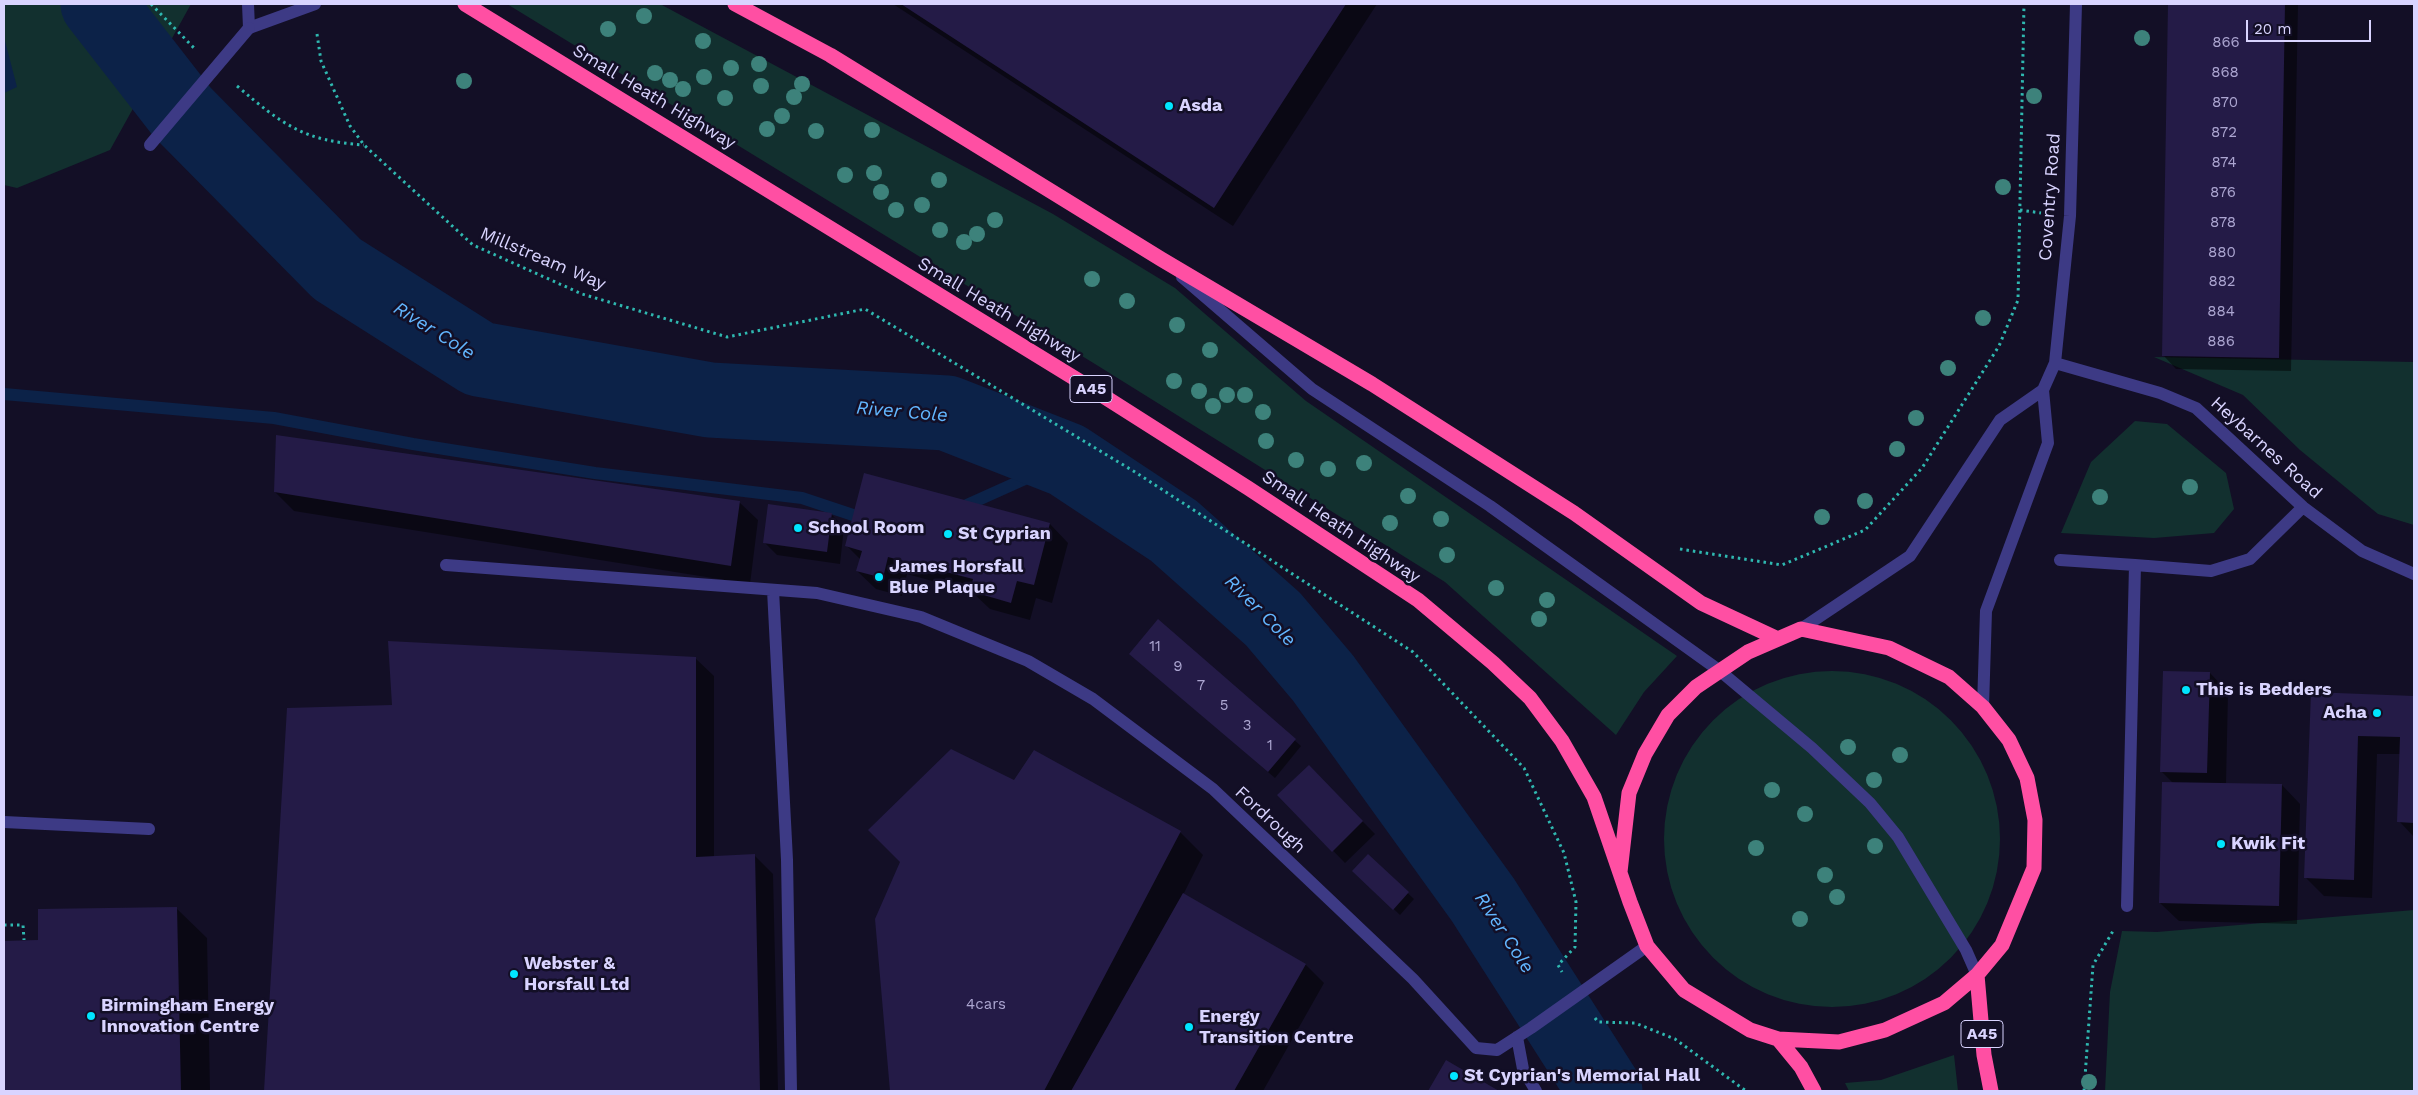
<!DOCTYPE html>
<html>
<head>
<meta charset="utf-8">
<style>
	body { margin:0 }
	#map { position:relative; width:2418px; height:1095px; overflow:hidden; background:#130f26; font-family:"Work Sans",sans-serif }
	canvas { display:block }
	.frame { position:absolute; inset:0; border:5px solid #d9d4ff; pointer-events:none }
	.scale { position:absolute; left:2246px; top:20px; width:125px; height:22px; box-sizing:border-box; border:2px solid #d9d4ff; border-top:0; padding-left:6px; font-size:15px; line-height:18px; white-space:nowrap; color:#d9d4ff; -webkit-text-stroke:4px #130f26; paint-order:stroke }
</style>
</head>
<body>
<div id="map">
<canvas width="2418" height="1095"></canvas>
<div class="frame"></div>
<div class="scale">20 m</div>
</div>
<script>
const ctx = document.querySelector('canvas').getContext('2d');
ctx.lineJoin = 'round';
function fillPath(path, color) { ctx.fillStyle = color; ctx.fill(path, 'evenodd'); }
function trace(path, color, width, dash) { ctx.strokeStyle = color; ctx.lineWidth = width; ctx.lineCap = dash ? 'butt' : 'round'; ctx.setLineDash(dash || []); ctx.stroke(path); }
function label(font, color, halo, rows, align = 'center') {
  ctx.font = font + ' "Work Sans",sans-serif'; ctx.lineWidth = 5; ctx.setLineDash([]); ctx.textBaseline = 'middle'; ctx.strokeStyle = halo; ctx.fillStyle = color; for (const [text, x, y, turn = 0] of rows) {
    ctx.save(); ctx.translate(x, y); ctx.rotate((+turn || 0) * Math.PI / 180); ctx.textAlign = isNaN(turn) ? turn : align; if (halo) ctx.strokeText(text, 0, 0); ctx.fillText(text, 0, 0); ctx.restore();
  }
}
fillPath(new Path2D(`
	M 4,4 L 191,4 L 110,150 L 17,188 L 4,185 Z
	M 507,4 L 660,4 L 1053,214 L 1175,288 L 1306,401 L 1677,656 L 1644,692 L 1616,735 L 1445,582 L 1095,364 Z
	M 2154,357 L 2414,362 L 2414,525 L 2378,514 L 2300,450 L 2243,395 Z
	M 2135,421 L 2167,424 L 2226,473 L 2234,509 L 2214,533 L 2154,538 L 2061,533 L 2091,462 Z
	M1664 839a168 168 0 1 1 336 0a168 168 0 1 1-336 0Z
	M 2414,910 L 2414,1091 L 2105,1091 L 2110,992 L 2122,931 L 2157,932 Z
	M 1954,1055 L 1958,1091 L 1849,1091 L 1845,1083 L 1881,1080 Z`), '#12302f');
fillPath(new Path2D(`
	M 4,37 L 17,87 L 4,93 Z`), '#0c2248');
fillPath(new Path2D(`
	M 893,4 L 1377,4 L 1233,226 Z
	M 2169,4 L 2298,4 L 2291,371 L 2176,369 L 2164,356 Z
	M 275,492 L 739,502 L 758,520 L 750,584 L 294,511 Z
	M 831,514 L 844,527 L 840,564 L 777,555 L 764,542 Z
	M 1050,524 L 1068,543 L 1052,603 L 1036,598 L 1030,620 L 990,609 L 972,592 L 907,574 L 902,596 L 876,589 L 857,571 L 861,560 L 846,545 Z
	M 1158,621 L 1301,746 L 1275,778 L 1130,654 Z
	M 695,658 L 714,676 L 714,858 L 755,856 L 773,874 L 778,1091 L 265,1091 L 288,709 L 393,706 Z
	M 2210,673 L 2228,692 L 2226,784 L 2282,785 L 2300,804 L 2297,924 L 2179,921 L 2160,903 L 2173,783 L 2162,772 Z
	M 2312,693 L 2414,697 L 2414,837 L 2399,821 L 2400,754 L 2377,754 L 2372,898 L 2324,896 L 2305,877 Z
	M 1309,767 L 1375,834 L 1345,863 L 1279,795 Z
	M 1015,782 L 1180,832 L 1203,855 L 1183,895 L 1306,965 L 1324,983 L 1263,1091 L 891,1091 L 876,919 Z
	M 1368,856 L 1414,899 L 1400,915 L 1354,871 Z
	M 176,908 L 207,938 L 210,1091 L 4,1091 L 4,942 L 39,941 Z
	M 1446,1062 L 1496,1091 L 1429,1091 Z`), '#0007');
trace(new Path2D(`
	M 4,394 L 274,418 L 413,444 L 595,473 L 802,498 L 868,520
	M 958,509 L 1067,460`), '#0c2248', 12);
trace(new Path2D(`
	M 98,4 L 182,112 L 337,269 L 479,359 L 710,400 L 947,413 L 1067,460 L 1174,531 L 1273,619 L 1323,678 L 1483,900 L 1605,1091`), '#0c2248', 75);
fillPath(new Path2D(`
	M 901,4 L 1346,4 L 1214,208 Z
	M 2168,4 L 2285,4 L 2279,358 L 2162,356 Z
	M 276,435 L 740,501 L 731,566 L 274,492 Z
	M 864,473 L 1050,523 L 1034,585 L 1017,581 L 1011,603 L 970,591 L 973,579 L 888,557 L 883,578 L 856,571 L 862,551 L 845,546 Z
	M 768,504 L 832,513 L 827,552 L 763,543 Z
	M 1158,619 L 1296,739 L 1268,772 L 1129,654 Z
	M 388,641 L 696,657 L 696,857 L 755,854 L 760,1091 L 264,1091 L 287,708 L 392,705 Z
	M 2163,671 L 2210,672 L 2207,773 L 2160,772 Z
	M 2311,692 L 2414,696 L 2414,823 L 2397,822 L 2400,737 L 2358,736 L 2354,880 L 2304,878 Z
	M 951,749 L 1014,780 L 1034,750 L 1181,831 L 1044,1091 L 890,1091 L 875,919 L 900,862 L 868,830 Z
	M 1309,765 L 1363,821 L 1332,852 L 1277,795 Z
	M 2162,782 L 2282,784 L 2279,906 L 2159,903 Z
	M 1368,854 L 1409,892 L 1393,910 L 1352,871 Z
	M 1183,893 L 1306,964 L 1234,1091 L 1071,1091 Z
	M 177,907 L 181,1091 L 4,1091 L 4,941 L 38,940 L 38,909 Z
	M 1446,1060 L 1499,1091 L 1428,1091 Z`), '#241b47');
trace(new Path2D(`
	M 151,4 L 195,49
	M 317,34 L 321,61 L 350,126 L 364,145 L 473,245 L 582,294 L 727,337 L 865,309 L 1135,472 L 1413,652 L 1524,768 L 1564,853 L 1576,902 L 1575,947 L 1558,965 L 1562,972
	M 237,86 C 282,124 303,141 364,145
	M 2020,210 L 2041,213
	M 1680,549 L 1782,565 L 1865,530 L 1922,468 L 1999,346 L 2018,300 L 2024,4
	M 4,925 L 23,925 L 24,940
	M 1595,1018 L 1598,1022 L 1635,1023 L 1675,1039 L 1746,1091
	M 2084,1091 L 2093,965 L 2113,931`), '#2fb8b0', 3, [2.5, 4]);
trace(new Path2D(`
	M 248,4 L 249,28 L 315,4
	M 1182,277 L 1312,389 L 1490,506 L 1720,671 L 1812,748 L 1870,803 L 1898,837 L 1966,950 L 1977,975
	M 2055,363 L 2160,393 L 2196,408 L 2303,507 L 2362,551 L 2414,574
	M 2060,560 L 2135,565
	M 446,565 L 817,593 L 921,617 L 1028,661 L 1093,699 L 1213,789 L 1413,979 L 1476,1048 L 1497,1050 L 1531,1028 L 1647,946
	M 773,590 L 787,860 L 791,1091
	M 1801,629 L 1910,556 L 2000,420 L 2043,390
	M 1983,707 L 1986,611 L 2048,443 L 2043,390 L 2055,363 L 2070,216 L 2076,4
	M 4,822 L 149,829
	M 2127,906 L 2135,565 L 2211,571 L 2250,559 L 2303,507
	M 1517,1037 L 1523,1069 L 1536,1091`), '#3d3a85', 12);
trace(new Path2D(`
	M 465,4 L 1097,392 L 1248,488 L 1418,600 L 1493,663 L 1530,698 L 1562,741 L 1594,797 L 1630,902 L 1647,946 L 1684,990 L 1750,1030 L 1778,1039 L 1839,1042 L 1885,1030 L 1944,1003 L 1977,975 L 2002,945 L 2034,868 L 2035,820 L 2027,778 L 2009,740 L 1983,707 L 1949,677 L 1889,648 L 1801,629 L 1748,652 L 1696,687 L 1668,715 L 1645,754 L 1629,793 L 1620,872
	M 735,4 L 830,55 L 1161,259 L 1372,384 L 1574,513 L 1701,603 L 1776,638
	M 1977,975 L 1984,1055 L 1991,1091
	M 1778,1039 L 1801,1067 L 1814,1091`), '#ff4fa3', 15);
trace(new Path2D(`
	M 150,145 L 249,28`), '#3d3a85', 12);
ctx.fillStyle = '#3d827b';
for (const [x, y] of [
	[644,16],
	[608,29],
	[2142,38],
	[703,41],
	[759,64],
	[731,68],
	[655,73],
	[704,77],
	[670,80],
	[464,81],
	[802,84],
	[761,86],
	[683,89],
	[2034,96],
	[794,97],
	[725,98],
	[782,116],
	[767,129],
	[872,130],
	[816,131],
	[874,173],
	[845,175],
	[939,180],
	[2003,187],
	[881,192],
	[922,205],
	[896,210],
	[995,220],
	[940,230],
	[977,234],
	[964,242],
	[1092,279],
	[1127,301],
	[1983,318],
	[1177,325],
	[1210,350],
	[1948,368],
	[1174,381],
	[1199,391],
	[1227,395],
	[1245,395],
	[1213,406],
	[1263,412],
	[1916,418],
	[1266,441],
	[1897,449],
	[1296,460],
	[1364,463],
	[1328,469],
	[2190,487],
	[1408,496],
	[2100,497],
	[1865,501],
	[1822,517],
	[1441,519],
	[1390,523],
	[1447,555],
	[1496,588],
	[1547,600],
	[1539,619],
	[1848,747],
	[1900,755],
	[1874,780],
	[1772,790],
	[1805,814],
	[1875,846],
	[1756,848],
	[1825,875],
	[1837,897],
	[1800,919],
	[2089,1082]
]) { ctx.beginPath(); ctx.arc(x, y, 8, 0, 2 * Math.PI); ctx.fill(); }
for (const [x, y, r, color] of [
	[1169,106,5,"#00e5ff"],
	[798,528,5,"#00e5ff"],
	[948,534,5,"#00e5ff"],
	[879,577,5,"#00e5ff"],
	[2186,690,5,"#00e5ff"],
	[2377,713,5,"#00e5ff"],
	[2221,844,5,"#00e5ff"],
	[514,974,5,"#00e5ff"],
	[91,1016,5,"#00e5ff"],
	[1189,1027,5,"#00e5ff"],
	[1454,1076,5,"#00e5ff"]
]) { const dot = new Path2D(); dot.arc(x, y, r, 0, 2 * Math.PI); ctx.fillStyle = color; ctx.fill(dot); trace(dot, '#130f26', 2); }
label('15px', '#aca6d1', null, [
	["866",2226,43],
	["868",2225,73],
	["870",2225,103],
	["872",2224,133],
	["874",2224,163],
	["876",2223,193],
	["878",2223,223],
	["880",2222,253],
	["882",2222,282],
	["884",2221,312],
	["886",2221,342],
	["11",1155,647],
	["9",1178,667],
	["7",1201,686],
	["5",1224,706],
	["3",1247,726],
	["1",1270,746],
	["4cars",986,1005]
]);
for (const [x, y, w] of [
	[1091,389,42],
	[1982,1034,42]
]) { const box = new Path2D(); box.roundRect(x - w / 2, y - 13.5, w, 27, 4); ctx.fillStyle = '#130f26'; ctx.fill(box); trace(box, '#d9d4ff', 1); }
label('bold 16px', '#d9d4ff', null, [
	["A45",1091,389],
	["A45",1982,1034]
]);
label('18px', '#d9d4ff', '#130f26', [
	["Small Heath Highway",654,97,31],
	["Coventry Road",2050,197,-86],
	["Millstream Way",543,259,23],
	["Small Heath Highway",999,310,31],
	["Heybarnes Road",2266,448,42],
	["Small Heath Highway",1341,527,34],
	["Fordrough",1270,820,43]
]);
label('bold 18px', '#d9d4ff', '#130f26', [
	["Asda",1179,106],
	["School Room",808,528],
	["St Cyprian",958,534],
	["James Horsfall",889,567],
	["Blue Plaque",889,588],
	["This is Bedders",2196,690],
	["Acha",2367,713,"right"],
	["Kwik Fit",2231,844],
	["Webster &",524,964],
	["Horsfall Ltd",524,985],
	["Birmingham Energy",101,1006],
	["Innovation Centre",101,1027],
	["Energy",1199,1017],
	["Transition Centre",1199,1038],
	["St Cyprian's Memorial Hall",1464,1076]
], 'left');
label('italic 19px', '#62b6ff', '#130f26', [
	["River Cole",434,331,32],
	["River Cole",902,412,5],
	["River Cole",1260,611,45],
	["River Cole",1504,933,57]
]);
</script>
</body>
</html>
